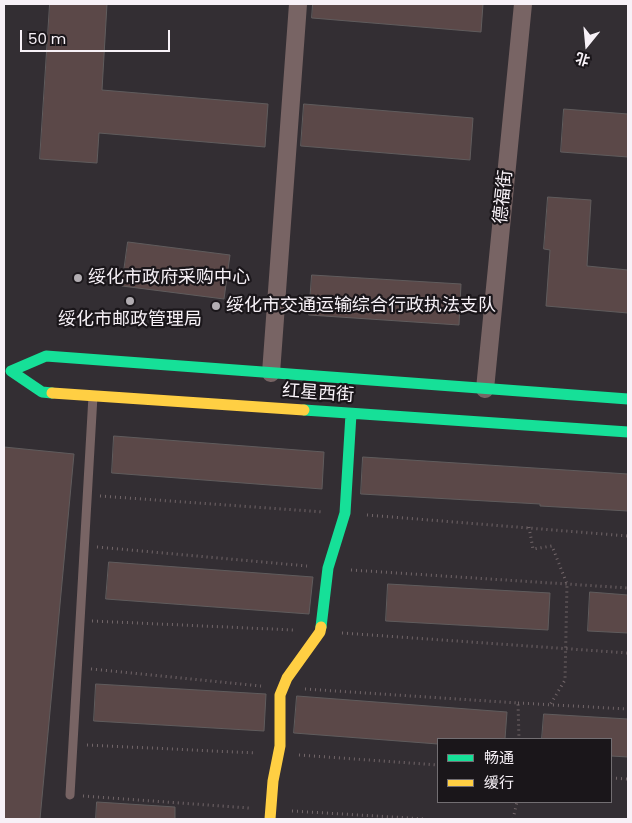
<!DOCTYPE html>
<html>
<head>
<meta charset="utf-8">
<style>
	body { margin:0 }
	#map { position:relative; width:632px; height:823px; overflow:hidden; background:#332e33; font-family:Poppins,"Noto Sans SC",sans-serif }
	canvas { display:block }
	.frame { position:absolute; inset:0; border:5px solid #f7f1f7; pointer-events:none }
	.legend { position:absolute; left:437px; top:738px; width:175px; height:65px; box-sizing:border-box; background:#1a161a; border:1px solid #726e72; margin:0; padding:6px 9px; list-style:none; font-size:15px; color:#f7f1f7 }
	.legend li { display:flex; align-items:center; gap:10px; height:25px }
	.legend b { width:25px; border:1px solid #726e72 }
	.north { position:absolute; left:562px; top:20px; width:50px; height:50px; -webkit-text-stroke:4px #1a161a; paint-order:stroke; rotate:197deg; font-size:14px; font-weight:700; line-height:20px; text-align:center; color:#f7f1f7 }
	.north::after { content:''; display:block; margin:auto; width:18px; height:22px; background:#f7f1f7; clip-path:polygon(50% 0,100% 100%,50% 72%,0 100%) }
	.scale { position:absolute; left:20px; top:30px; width:150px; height:22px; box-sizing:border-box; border:2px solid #f7f1f7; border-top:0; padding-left:6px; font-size:15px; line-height:18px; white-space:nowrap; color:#f7f1f7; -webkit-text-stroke:4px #1a161a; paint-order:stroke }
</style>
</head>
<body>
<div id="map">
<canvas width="632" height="823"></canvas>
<div class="frame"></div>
<ul class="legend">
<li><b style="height:6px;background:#16e098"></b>畅通</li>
<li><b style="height:6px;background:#ffcf43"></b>缓行</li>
</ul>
<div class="north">北</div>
<div class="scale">50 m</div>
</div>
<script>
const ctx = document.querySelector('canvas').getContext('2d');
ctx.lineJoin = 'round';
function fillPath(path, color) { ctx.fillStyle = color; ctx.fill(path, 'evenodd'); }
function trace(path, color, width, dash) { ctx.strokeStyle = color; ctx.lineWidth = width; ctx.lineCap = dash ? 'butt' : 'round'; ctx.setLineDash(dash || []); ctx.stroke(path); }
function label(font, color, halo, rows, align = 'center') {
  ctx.font = font + ' Poppins,"Noto Sans SC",sans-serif'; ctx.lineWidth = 4.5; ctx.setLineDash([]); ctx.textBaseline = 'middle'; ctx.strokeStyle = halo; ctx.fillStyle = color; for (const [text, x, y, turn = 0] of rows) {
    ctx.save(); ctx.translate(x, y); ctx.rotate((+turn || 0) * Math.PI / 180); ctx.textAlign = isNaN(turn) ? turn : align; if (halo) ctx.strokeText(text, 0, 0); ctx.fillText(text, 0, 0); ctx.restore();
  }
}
const building = new Path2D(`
	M 50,4 L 107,4 L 102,90 L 268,104 L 265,147 L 99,133 L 97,163 L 40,159 Z
	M 313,4 L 483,4 L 481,32 L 312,18 Z
	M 304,104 L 473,118 L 470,160 L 301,146 Z
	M 564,109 L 628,114 L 628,157 L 561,152 Z
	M 548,197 L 591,200 L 587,266 L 628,270 L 628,313 L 546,306 L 550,250 L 544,249 Z
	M 128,242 L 230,255 L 224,299 L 122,286 Z
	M 312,275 L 461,284 L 459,325 L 309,315 Z
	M 114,436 L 324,452 L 322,489 L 112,473 Z
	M 4,447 L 74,454 L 40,819 L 4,819 Z
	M 363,457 L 628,474 L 628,511 L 540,506 L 540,504 L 361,494 Z
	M 109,562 L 313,577 L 309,614 L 106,599 Z
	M 388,584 L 550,593 L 548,630 L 386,621 Z
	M 590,592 L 628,595 L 628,633 L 588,631 Z
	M 96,684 L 266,694 L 264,731 L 94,721 Z
	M 297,696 L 507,712 L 505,739 L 438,739 L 438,744 L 294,733 Z
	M 544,714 L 628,719 L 628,757 L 611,756 L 611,739 L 542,739 Z
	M 97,802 L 175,807 L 175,819 L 96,819 Z`);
fillPath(building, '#5b4848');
trace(building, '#605c5d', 1);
trace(new Path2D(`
	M 100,496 L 324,512
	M 367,515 L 628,536
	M 529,527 L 533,549 L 552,546 L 567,584 L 565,680 L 550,705
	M 97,547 L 307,566
	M 351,570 L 628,588
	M 92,621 L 293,630
	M 342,633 L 628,653
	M 91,669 L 261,686
	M 305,689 L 518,703 L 519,739
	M 518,703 L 628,709
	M 87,745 L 256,753
	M 299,755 L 438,765
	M 611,778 L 628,779
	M 83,796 L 249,808
	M 292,811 L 426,819
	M 513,819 L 517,802`), '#726669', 3, [1, 4]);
trace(new Path2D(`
	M 70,795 L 93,396`), '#786464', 9);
trace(new Path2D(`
	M 271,373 L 298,4
	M 485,389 L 523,4`), '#786464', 18);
trace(new Path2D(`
	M 52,393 L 42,392 L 11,371 L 46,356 L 628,399
	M 304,410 L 628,432
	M 321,627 L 328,568 L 345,513 L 351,414`), '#16e098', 11);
trace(new Path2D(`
	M 52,393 L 304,410
	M 270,819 L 273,781 L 280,746 L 280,695 L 287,678 L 320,632 L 321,627`), '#ffcf43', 11);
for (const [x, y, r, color] of [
	[78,278,5,"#b2adb2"],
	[130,301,5,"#b2adb2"],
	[216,306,5,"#b2adb2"]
]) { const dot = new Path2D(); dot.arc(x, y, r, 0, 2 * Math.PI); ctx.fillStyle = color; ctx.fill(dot); trace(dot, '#1a161a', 2); }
label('18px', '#f7f1f7', '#1a161a', [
	["德福街",504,197,-84],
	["红星西街",318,394,4]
]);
label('18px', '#f7f1f7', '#1a161a', [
	["绥化市政府采购中心",88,278],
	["绥化市交通运输综合行政执法支队",226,306],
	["绥化市邮政管理局",130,320,"center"]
], 'left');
</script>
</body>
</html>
